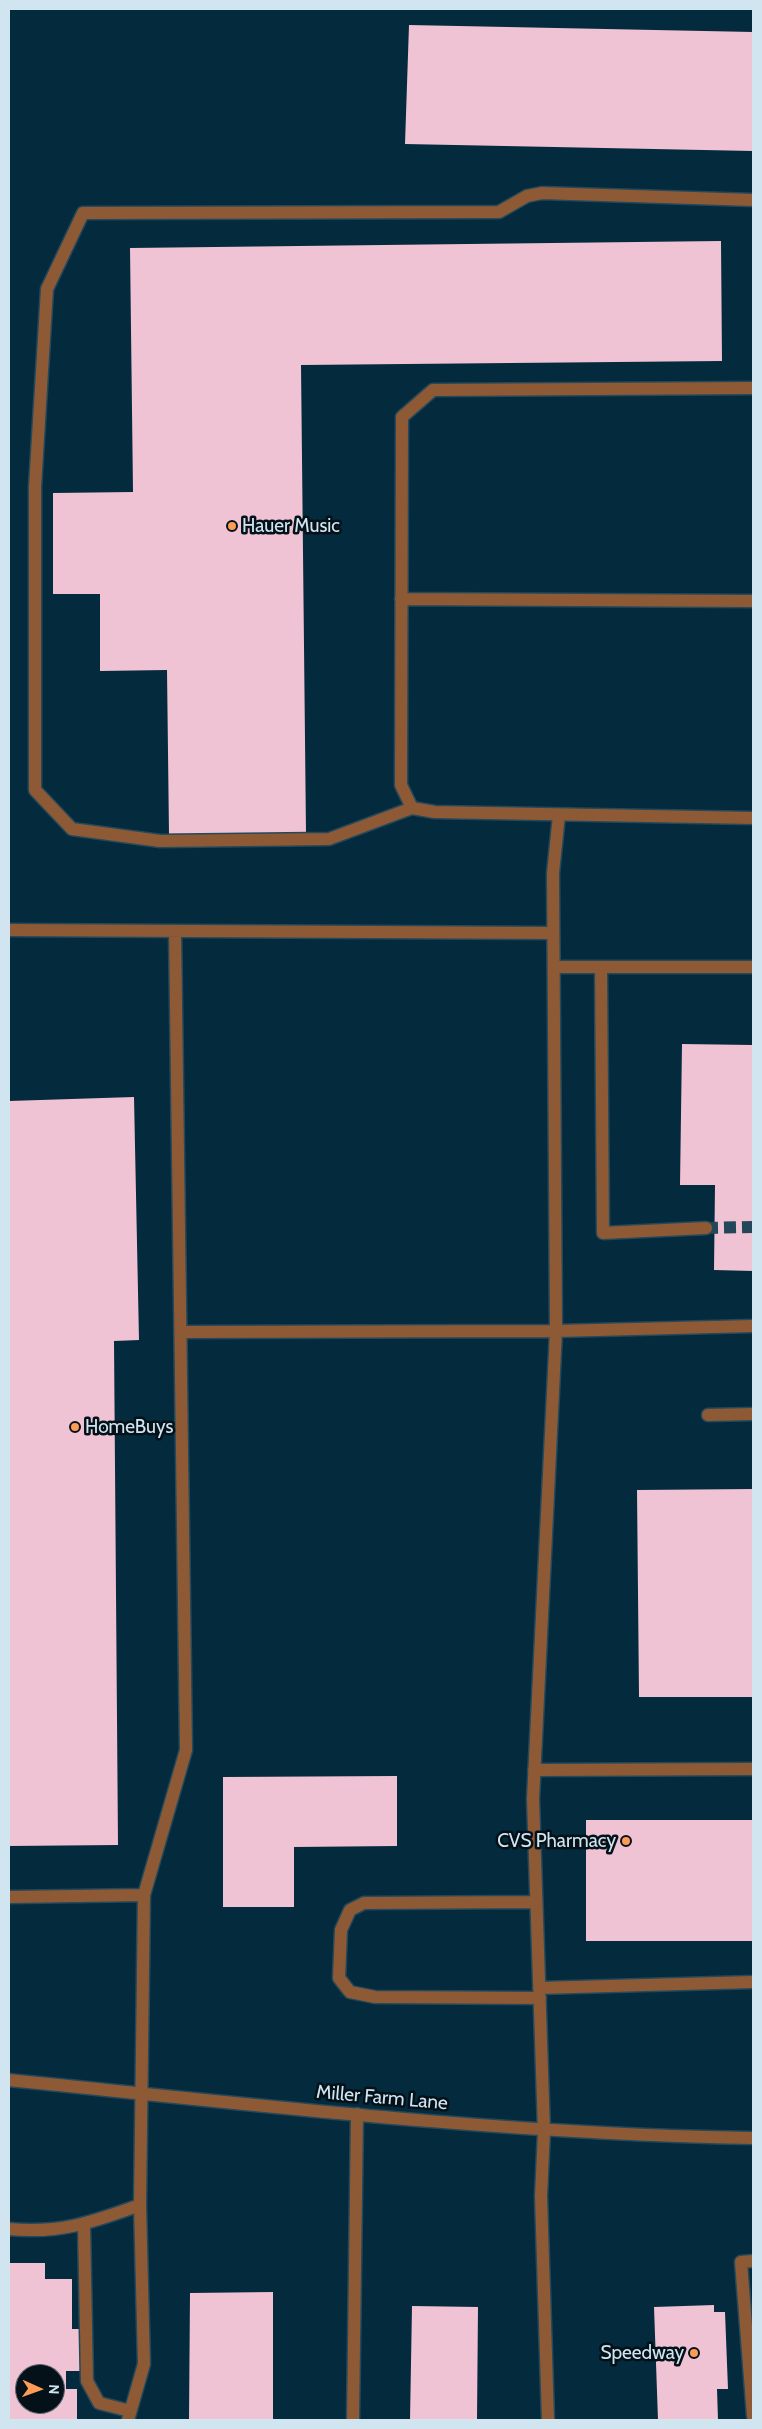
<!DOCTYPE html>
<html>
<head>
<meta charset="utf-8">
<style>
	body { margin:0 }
	#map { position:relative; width:762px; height:2429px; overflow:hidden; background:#042a3d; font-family:Cabin,sans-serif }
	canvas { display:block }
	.frame { position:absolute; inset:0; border:10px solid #d1e5f1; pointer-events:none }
	.north { position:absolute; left:15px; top:2364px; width:50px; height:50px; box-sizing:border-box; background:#041119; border:1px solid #56666f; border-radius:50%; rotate:92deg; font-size:14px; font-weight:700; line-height:20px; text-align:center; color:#d1e5f1 }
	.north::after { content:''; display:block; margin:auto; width:18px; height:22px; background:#fd9c55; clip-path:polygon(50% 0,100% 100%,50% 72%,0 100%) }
</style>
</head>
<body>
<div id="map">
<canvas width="762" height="2429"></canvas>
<div class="frame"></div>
<div class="north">N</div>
</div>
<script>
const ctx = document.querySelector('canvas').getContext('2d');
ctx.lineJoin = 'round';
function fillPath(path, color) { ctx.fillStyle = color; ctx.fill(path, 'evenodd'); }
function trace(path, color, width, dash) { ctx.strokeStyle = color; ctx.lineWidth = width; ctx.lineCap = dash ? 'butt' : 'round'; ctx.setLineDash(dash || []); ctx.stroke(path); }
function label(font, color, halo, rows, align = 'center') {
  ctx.font = font + ' Cabin,sans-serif'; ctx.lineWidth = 5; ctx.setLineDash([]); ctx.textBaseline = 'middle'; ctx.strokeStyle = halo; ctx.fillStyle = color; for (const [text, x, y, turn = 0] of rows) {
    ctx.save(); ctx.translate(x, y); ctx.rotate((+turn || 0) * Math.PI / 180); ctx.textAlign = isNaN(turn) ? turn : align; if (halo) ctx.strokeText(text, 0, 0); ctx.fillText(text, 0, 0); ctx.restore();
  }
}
fillPath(new Path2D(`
	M 409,25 L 753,32 L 753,151 L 405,144 Z
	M 721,241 L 722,361 L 301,365 L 306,833 L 169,835 L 167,670 L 100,671 L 100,594 L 53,594 L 53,493 L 133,492 L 130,248 Z
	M 682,1044 L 753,1045 L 753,1271 L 714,1270 L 715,1185 L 680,1185 Z
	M 134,1097 L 139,1340 L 114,1341 L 118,1845 L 9,1846 L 9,1101 Z
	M 753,1489 L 753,1697 L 639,1697 L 637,1490 Z
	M 397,1776 L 397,1846 L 294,1847 L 294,1907 L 223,1907 L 223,1777 Z
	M 586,1820 L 753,1820 L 753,1941 L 586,1941 Z
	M 9,2263 L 45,2263 L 45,2279 L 72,2279 L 72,2329 L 80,2329 L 80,2371 L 66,2371 L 66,2389 L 77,2389 L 77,2420 L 9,2420 ZM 25,2374 L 55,2374 L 55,2404 L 25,2404 Z
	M 273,2292 L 273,2420 L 189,2420 L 190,2293 Z
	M 714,2305 L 714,2312 L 725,2312 L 728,2389 L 717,2389 L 718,2420 L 658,2420 L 654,2307 Z
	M 412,2306 L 478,2307 L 477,2420 L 410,2420 Z`), '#efc3d3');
trace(new Path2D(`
	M 706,1228 L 753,1227`), '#234658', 12, [12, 6]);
const minor = new Path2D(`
	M 753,388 L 433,390 L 402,417 L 401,785 L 412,808 L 435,812 L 753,818
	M 401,599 L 753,601
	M 412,808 L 329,839 L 160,841 L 72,829 L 35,790 L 35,487 L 47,289 L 83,213 L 499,212 L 527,196 L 542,193 L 753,200
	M 9,930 L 553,933
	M 554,967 L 753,967
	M 601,967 L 603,1233 L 706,1228
	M 181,1332 L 556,1331 L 753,1326
	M 708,1415 L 753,1414
	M 534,1770 L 753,1769
	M 9,1897 L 144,1895
	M 536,1902 L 364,1903 L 350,1910 L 341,1930 L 339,1978 L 350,1992 L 375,1997 L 540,1998
	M 539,1988 L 753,1982
	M 9,2080 C 256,2105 504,2134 753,2138
	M 84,2225 L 87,2381 L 99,2403 L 130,2411
	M 9,2229 C 60,2234 93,2222 140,2205
	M 753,2261 L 741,2262 L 753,2416
	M 128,2420 L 144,2364 L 140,2205 L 144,1895 L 186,1750 L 175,931
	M 353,2420 L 357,2114
	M 548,2420 L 541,2196 L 544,2131 L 533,1799 L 556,1331 L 553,873 L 559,815`);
trace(minor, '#25485a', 15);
trace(minor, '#8d5a35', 12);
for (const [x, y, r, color] of [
	[232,526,5,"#fd9c55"],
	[75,1427,5,"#fd9c55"],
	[626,1841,5,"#fd9c55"],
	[694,2353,5,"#fd9c55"]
]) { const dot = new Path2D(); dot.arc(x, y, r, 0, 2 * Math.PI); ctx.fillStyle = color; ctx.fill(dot); trace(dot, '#041119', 2); }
label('19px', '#d1e5f1', '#041119', [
	["Hauer Music",242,526],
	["HomeBuys",85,1427],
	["CVS Pharmacy",616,1841,"right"],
	["Speedway",684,2353,"right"]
], 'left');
label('19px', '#d1e5f1', '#041119', [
	["Miller Farm Lane",382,2098,5]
]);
</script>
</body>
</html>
